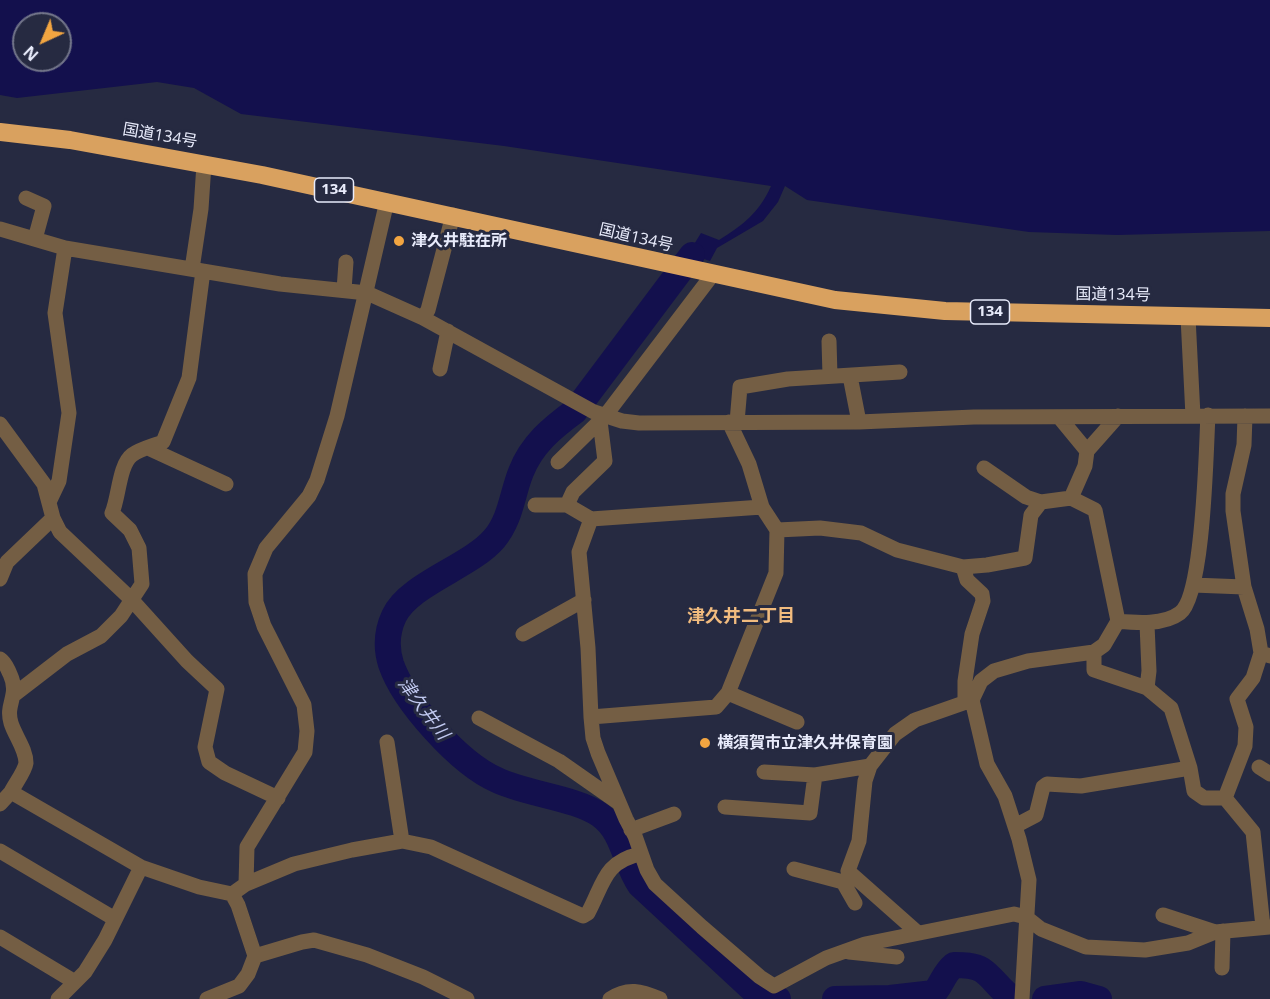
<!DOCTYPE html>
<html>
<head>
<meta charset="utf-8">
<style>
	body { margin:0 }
	#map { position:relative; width:1270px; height:999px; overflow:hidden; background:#262a41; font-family:"Open Sans",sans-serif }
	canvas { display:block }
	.north { position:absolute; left:12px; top:12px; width:60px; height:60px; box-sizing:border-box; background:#262a41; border:2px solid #74778b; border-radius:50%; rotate:224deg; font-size:16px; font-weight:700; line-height:24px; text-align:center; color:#e8ebfb }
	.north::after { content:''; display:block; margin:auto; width:21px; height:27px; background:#f2a541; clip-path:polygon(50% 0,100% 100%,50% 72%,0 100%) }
</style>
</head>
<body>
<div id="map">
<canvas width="1270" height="999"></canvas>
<div class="north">N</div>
</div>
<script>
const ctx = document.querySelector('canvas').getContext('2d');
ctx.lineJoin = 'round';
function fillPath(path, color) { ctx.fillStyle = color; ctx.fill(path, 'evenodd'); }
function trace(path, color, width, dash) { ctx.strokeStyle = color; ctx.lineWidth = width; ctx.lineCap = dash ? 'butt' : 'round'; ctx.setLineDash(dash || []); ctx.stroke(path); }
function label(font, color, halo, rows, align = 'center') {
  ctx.font = font + ' "Open Sans","Noto Sans JP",sans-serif'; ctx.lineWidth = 6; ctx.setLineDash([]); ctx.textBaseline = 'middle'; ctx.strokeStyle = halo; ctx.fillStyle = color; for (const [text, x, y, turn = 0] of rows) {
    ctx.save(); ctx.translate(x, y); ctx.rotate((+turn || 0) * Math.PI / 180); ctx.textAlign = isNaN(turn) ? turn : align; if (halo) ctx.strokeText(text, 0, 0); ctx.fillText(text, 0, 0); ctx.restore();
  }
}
fillPath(new Path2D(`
	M 0,0 L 1270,0 L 1270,231 L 1117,235 L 1029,232 L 807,200 L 785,186 L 778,202 L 763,221 L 717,248 L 710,261 L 688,254 L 701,233 L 719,240 C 743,225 759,213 771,186 L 504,146 L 241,114 L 194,88 L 157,82 L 17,98 L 0,95 ZM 24,24 L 60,24 L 60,60 L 24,60 Z`), '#13104d');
trace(new Path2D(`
	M 692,255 L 575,411 C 552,428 532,444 521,472 C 512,494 511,519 494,539 C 470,567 409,584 394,616 C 387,631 386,648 391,664 C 404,702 460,764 497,780 C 526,794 576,798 600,815 C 624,832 624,862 640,885 L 752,989 L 762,995 L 778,999
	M 835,999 L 890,998 L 934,993 C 943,983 943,974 954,965 C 963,965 974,965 982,970 C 994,978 1001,992 1014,999
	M 1045,999 L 1081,994 L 1099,999`), '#13104d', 26);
trace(new Path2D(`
	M 26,198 L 44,206 L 35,239
	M 0,229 L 65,248 L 280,284 L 367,293 L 423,318 L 594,412 L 622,421 L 639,423 L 859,422 L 974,417 L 1270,416
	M 192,269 L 201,209 L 204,164
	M 344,290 L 346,262
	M 1188,317 L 1193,416
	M 423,318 L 428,310 L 453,215
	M 829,341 L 830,376
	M 440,369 L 448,331
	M 850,376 L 859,422
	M 1245,416 L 1244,445 L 1233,494 L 1233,511 L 1244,587 L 1257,629 L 1261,653 L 1270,656
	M 1059,417 L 1087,451 L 1085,466 L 1071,498
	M 737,422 L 740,387 L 788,379 L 900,372
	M 0,424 L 44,484 L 53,518 L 60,532 L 131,599 L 187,661 L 217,689 L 205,747 L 209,762 L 225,773 L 278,798
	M 148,448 L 226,484
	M 1087,451 L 1118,416
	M 558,462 L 605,416 L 713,274
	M 984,468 L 1026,497 L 1041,502
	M 50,500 L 59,481 L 69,413 L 55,313 L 65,248
	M 535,505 L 567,505 L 591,519 L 762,507
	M 567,505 L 573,492 L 605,461 L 600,421
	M 591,519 L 579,552 L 588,648 L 591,717 L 593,738 L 598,753 L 626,819 L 635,836 L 647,870 L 655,884 L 702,927 L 760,977 L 774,986
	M 777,530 L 820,528 L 861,533 L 897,550 L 963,567 L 987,565 L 1025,558 L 1031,515 L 1041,502 L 1071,498 L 1095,510 L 1118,621
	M 963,567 L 967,580 L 982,594 L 983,601 L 972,634 L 965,681 L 965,702
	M 0,579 L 7,562 L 53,518
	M 1193,585 L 1244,587
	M 1147,624 L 1149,671 L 1147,688 L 1171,708 L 1190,768
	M 523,634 L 584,600
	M 1094,652 L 1094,670 L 1147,688
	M 0,659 C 6,663 7,668 10,674 C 20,696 5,703 11,723 C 15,736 26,749 26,763 C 25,771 15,784 11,792
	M 728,693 L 797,722
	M 15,694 L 67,654 L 101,636 L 121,616 L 142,584 L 139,548 L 130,530 L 112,513 C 119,497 119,465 132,455 C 140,449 153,446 163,442 L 189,378 L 203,271
	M 591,717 L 716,707 L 728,693 L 776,573 L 777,530 L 762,507 L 749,464 L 729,422
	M 479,718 L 559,761 L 619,803
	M 387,742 L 402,841
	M 1259,767 L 1270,774
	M 764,772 L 815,775 L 870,766
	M 1225,798 L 1245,746 L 1246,727 L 1237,699 L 1253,678 L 1261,653
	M 0,804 L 11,792 L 141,867 L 199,887 L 232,894 L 238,905 L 255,956 L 248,974 L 239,986 L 207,999
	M 725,807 L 810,813 L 815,775
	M 1015,826 L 1036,815 L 1043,787 L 1047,784 L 1081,786 L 1190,768 L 1194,791 L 1204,798 L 1225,798 L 1253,832 L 1263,927
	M 631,830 L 674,814
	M 0,851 L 115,919
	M 794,869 L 843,882 L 853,876
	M 843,882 L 855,903
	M 246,884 L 247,847 L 305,752 L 307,731 L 304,705 L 264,626 L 256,602 L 255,574 L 266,548 L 309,496 L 317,480 L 337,416 L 387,201
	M 232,894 L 246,884 L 294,864 L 352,850 L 402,841 L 431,847 L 583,916 L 588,913 C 604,883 604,862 640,854
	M 1163,915 L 1215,932
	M 918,933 L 848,871 L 859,841 L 865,781 L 870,766 L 895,734 L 915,720 L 972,700
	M 0,937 L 75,982
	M 849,952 L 897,957
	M 255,956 L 302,942 L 314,940 L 367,955 L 423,977 L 467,999
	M 1222,968 L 1223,931
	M 774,986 L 826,958 L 865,944 L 1014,914 L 1026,917 L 1041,929 L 1086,947 L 1145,950 L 1188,943 L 1215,932 L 1270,927
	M 58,999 L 85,972 L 105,940 L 141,867
	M 610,999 C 628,987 641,991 660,999
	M 1022,999 L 1029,880 L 1019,839 L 1005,796 L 987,764 L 972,700 L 981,681 L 994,671 L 1028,661 L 1094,652 L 1104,645 L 1118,621 C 1137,623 1164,625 1180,613 C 1204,595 1206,449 1208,415`), '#745e44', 15);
trace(new Path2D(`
	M 0,132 L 70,140 L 262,175 L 835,300 L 945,311 L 1270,318`), '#d9a15f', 18);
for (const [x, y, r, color] of [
	[399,241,6,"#f2a541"],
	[705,743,6,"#f2a541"]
]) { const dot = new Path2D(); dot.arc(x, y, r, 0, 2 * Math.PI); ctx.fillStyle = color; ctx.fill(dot); trace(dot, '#262a41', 2); }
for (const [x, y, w] of [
	[334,190,39],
	[990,312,39]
]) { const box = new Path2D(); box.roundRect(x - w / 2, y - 12, w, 24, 4.5); ctx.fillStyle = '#262a41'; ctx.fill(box); trace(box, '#e8ebfb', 1.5); }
label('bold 15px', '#e8ebfb', null, [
	["134",334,190],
	["134",990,312]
]);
label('16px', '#e8ebfb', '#262a41', [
	["国道134号",160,136,10],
	["国道134号",636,238,13],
	["国道134号",1113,295,1]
]);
label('bold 16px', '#e8ebfb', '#262a41', [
	["津久井駐在所",411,241],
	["横須賀市立津久井保育園",717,743]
], 'left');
label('bold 18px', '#f1bb7e', '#262a41', [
	["津久井二丁目",741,617]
]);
label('italic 18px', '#c1c9f0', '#262a41', [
	["津久井川",423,709,53]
]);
</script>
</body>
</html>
